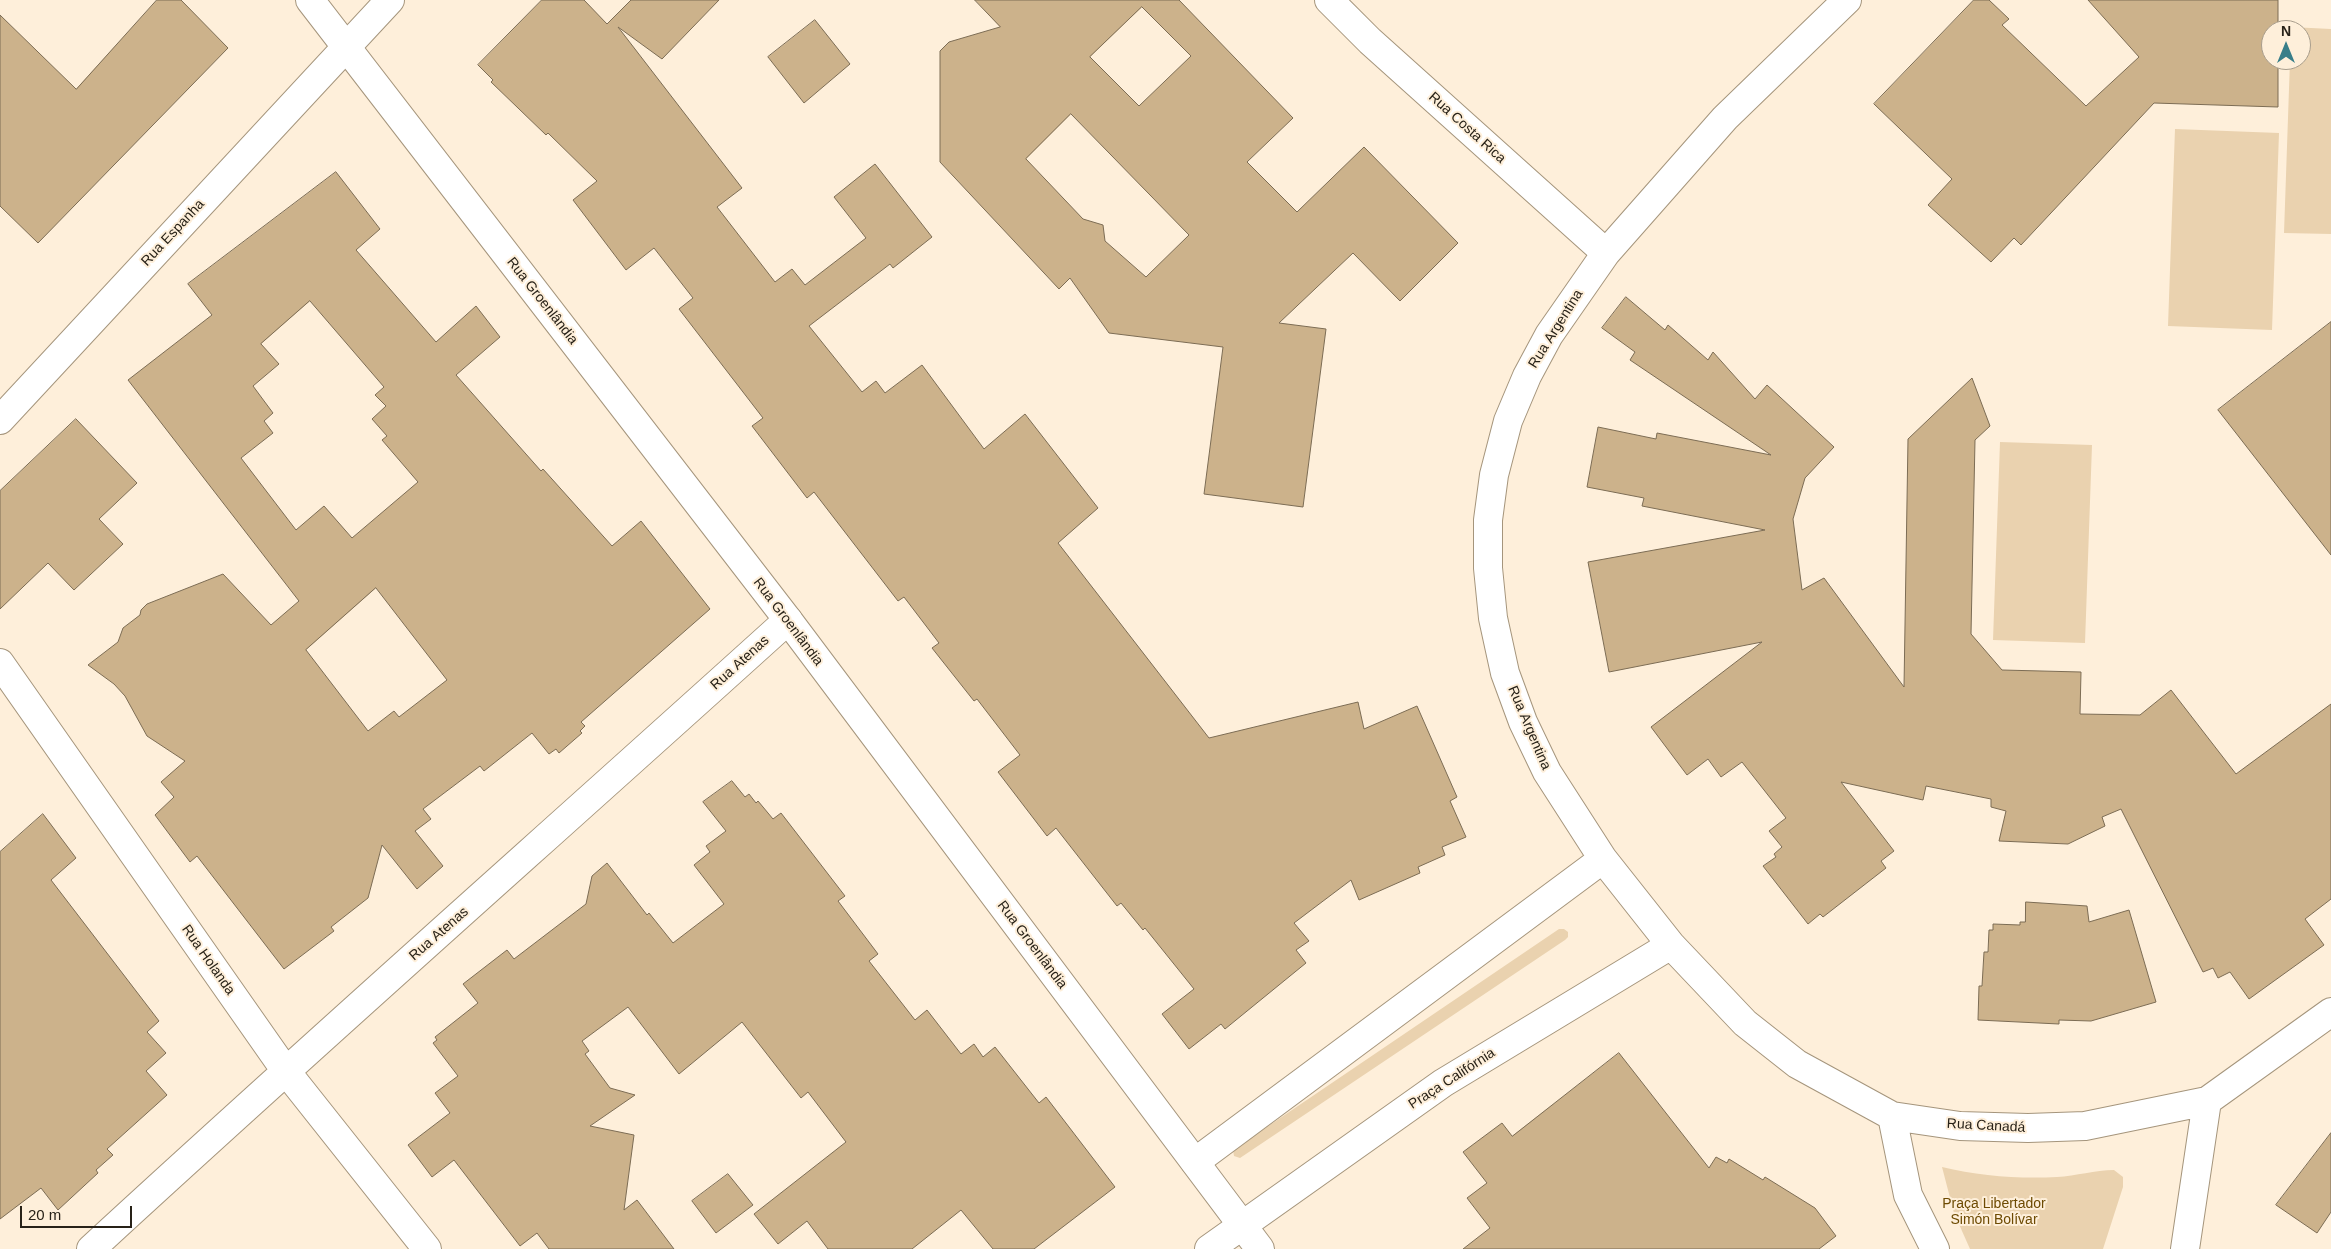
<!DOCTYPE html>
<html>
<head>
<meta charset="utf-8">
<style>
	body { margin:0 }
	#map { position:relative; width:2331px; height:1249px; overflow:hidden; background:#feefda; font-family:Arial,sans-serif }
	canvas { display:block }
	.north { position:absolute; left:2261px; top:20px; width:50px; height:50px; box-sizing:border-box; background:#feefda; border:1px solid #a89d8c; border-radius:50%; rotate:0deg; font-size:14px; font-weight:700; line-height:20px; text-align:center; color:#282218 }
	.north::after { content:''; display:block; margin:auto; width:18px; height:22px; background:#387e89; clip-path:polygon(50% 0,100% 100%,50% 72%,0 100%) }
	.scale { position:absolute; left:20px; top:1206px; width:112px; height:22px; box-sizing:border-box; border:2px solid #282218; border-top:0; padding-left:6px; font-size:15px; line-height:18px; white-space:nowrap; color:#282218; -webkit-text-stroke:4px #feefda; paint-order:stroke }
</style>
</head>
<body>
<div id="map">
<canvas width="2331" height="1249"></canvas>
<div class="north">N</div>
<div class="scale">20 m</div>
</div>
<script>
const ctx = document.querySelector('canvas').getContext('2d');
ctx.lineJoin = 'round';
function fillPath(path, color) { ctx.fillStyle = color; ctx.fill(path, 'evenodd'); }
function trace(path, color, width, dash) { ctx.strokeStyle = color; ctx.lineWidth = width; ctx.lineCap = dash ? 'butt' : 'round'; ctx.setLineDash(dash || []); ctx.stroke(path); }
function label(font, color, halo, rows, align = 'center') {
  ctx.font = font + ' Arial,sans-serif'; ctx.lineWidth = 4; ctx.setLineDash([]); ctx.textBaseline = 'middle'; ctx.strokeStyle = halo; ctx.fillStyle = color; for (const [text, x, y, turn = 0] of rows) {
    ctx.save(); ctx.translate(x, y); ctx.rotate((+turn || 0) * Math.PI / 180); ctx.textAlign = isNaN(turn) ? turn : align; if (halo) ctx.strokeText(text, 0, 0); ctx.fillText(text, 0, 0); ctx.restore();
  }
}
fillPath(new Path2D(`
	M 2291,27 L 2331,29 L 2331,234 L 2284,233 L 2290,60 L 2301,60 L 2301,30 L 2291,30 Z
	M 2175,129 L 2279,133 L 2272,330 L 2168,326 Z
	M 2000,442 L 2092,445 L 2085,643 L 1993,640 Z
	M 1559,929 L 1564,929 L 1568,932 L 1568,937 L 1565,940 L 1240,1158 L 1234,1156 L 1233,1150 Z
	M 1942,1167 C 1979,1176 2019,1179 2057,1177 C 2076,1176 2095,1170 2114,1170 L 2123,1177 L 2123,1187 L 2103,1249 L 1970,1249 L 1954,1213 Z`), '#ead2af');
const building = new Path2D(`
	M 157,0 L 181,0 L 228,48 L 38,243 L 0,206 L 0,15 L 76,89 Z
	M 542,0 L 584,0 L 607,24 L 631,0 L 719,0 L 662,59 L 618,27 L 742,188 L 717,207 L 775,282 L 792,269 L 805,285 L 866,238 L 834,197 L 875,164 L 932,237 L 893,268 L 890,264 L 809,326 L 862,392 L 876,381 L 885,393 L 922,365 L 984,449 L 1025,414 L 1098,508 L 1058,543 L 1209,738 L 1358,702 L 1364,729 L 1417,706 L 1457,797 L 1450,801 L 1466,837 L 1442,847 L 1445,855 L 1418,867 L 1420,873 L 1359,900 L 1351,880 L 1294,923 L 1309,941 L 1296,950 L 1306,963 L 1225,1029 L 1221,1024 L 1189,1049 L 1162,1014 L 1194,989 L 1145,928 L 1143,930 L 1121,903 L 1117,906 L 1056,828 L 1047,836 L 998,772 L 1020,755 L 977,699 L 974,701 L 932,648 L 939,643 L 904,597 L 898,601 L 814,492 L 807,498 L 752,426 L 763,418 L 679,309 L 693,298 L 654,248 L 626,270 L 573,200 L 597,181 L 548,133 L 546,135 L 491,82 L 493,80 L 478,65 Z
	M 975,0 L 1179,0 L 1293,118 L 1247,162 L 1297,212 L 1364,147 L 1458,243 L 1400,301 L 1353,253 L 1279,323 L 1326,329 L 1303,507 L 1204,494 L 1223,347 L 1109,333 L 1070,278 L 1059,289 L 940,162 L 940,51 L 949,42 L 1000,27 ZM 1142,7 L 1191,56 L 1139,106 L 1090,57 ZM 1071,114 L 1189,235 L 1146,277 L 1105,241 L 1103,225 L 1083,219 L 1026,159 Z
	M 1974,0 L 1989,0 L 2009,19 L 2002,25 L 2086,106 L 2139,57 L 2088,0 L 2278,0 L 2278,30 L 2271,30 L 2271,60 L 2278,60 L 2278,107 L 2154,103 L 2021,245 L 2014,238 L 1991,262 L 1928,205 L 1952,179 L 1874,104 Z
	M 815,20 L 850,64 L 804,103 L 768,57 Z
	M 336,172 L 380,229 L 356,250 L 436,342 L 476,306 L 500,337 L 456,375 L 541,471 L 543,469 L 612,546 L 641,521 L 710,609 L 581,722 L 585,726 L 580,731 L 582,733 L 559,753 L 556,749 L 549,754 L 532,733 L 484,771 L 480,766 L 423,809 L 431,819 L 415,831 L 443,866 L 417,889 L 382,845 L 368,898 L 331,927 L 334,931 L 284,969 L 197,856 L 190,862 L 155,815 L 174,797 L 161,782 L 185,761 L 147,736 L 125,696 L 114,684 L 88,665 L 118,642 L 123,628 L 140,615 L 141,610 L 147,604 L 223,574 L 271,625 L 299,601 L 128,380 L 212,315 L 188,284 ZM 310,301 L 384,387 L 375,395 L 386,406 L 372,419 L 387,436 L 382,440 L 418,482 L 352,538 L 324,506 L 296,530 L 241,458 L 273,433 L 264,421 L 273,413 L 253,386 L 279,364 L 261,344 ZM 376,588 L 447,680 L 399,717 L 394,711 L 368,731 L 306,650 Z
	M 1626,297 L 1665,330 L 1668,325 L 1708,360 L 1713,352 L 1755,399 L 1767,385 L 1834,447 L 1805,478 L 1793,519 L 1802,590 L 1824,578 L 1904,687 L 1908,439 L 1972,378 L 1990,426 L 1975,440 L 1971,634 L 2002,670 L 2081,672 L 2080,714 L 2140,715 L 2171,690 L 2236,774 L 2331,704 L 2331,899 L 2305,919 L 2324,945 L 2249,999 L 2230,972 L 2218,978 L 2213,968 L 2203,972 L 2121,809 L 2102,817 L 2105,826 L 2068,844 L 1999,841 L 2006,811 L 1991,807 L 1991,799 L 1926,786 L 1923,800 L 1841,782 L 1894,851 L 1881,861 L 1886,868 L 1823,917 L 1820,914 L 1808,924 L 1763,866 L 1776,857 L 1774,854 L 1782,847 L 1769,831 L 1786,818 L 1742,762 L 1721,777 L 1708,759 L 1687,775 L 1651,727 L 1762,642 L 1609,672 L 1588,562 L 1765,530 L 1642,506 L 1644,498 L 1587,487 L 1598,427 L 1656,439 L 1657,433 L 1771,455 L 1630,360 L 1635,352 L 1602,328 Z
	M 2331,322 L 2331,555 L 2218,410 Z
	M 76,419 L 137,483 L 99,519 L 123,544 L 74,590 L 48,563 L 0,609 L 0,491 Z
	M 732,781 L 745,797 L 749,794 L 756,803 L 758,801 L 773,819 L 781,813 L 845,896 L 838,901 L 878,954 L 869,961 L 915,1020 L 927,1010 L 961,1054 L 974,1044 L 983,1057 L 995,1047 L 1039,1103 L 1046,1097 L 1115,1187 L 1034,1249 L 993,1249 L 961,1210 L 912,1249 L 828,1249 L 807,1221 L 778,1244 L 754,1214 L 846,1142 L 808,1092 L 801,1098 L 742,1022 L 679,1074 L 628,1007 L 582,1041 L 589,1051 L 585,1054 L 610,1088 L 635,1095 L 590,1126 L 634,1135 L 624,1210 L 637,1200 L 674,1249 L 549,1249 L 537,1233 L 520,1246 L 454,1160 L 432,1177 L 408,1145 L 450,1113 L 435,1093 L 458,1076 L 433,1043 L 437,1040 L 435,1037 L 478,1003 L 463,984 L 507,950 L 514,959 L 586,904 L 592,876 L 607,863 L 647,915 L 649,913 L 673,943 L 724,904 L 694,865 L 710,852 L 706,846 L 726,831 L 703,802 Z
	M 43,814 L 76,858 L 51,880 L 159,1021 L 147,1032 L 166,1053 L 146,1071 L 167,1095 L 107,1149 L 113,1155 L 96,1170 L 98,1173 L 58,1210 L 41,1188 L 0,1219 L 0,852 Z
	M 2026,902 L 2087,906 L 2089,922 L 2129,910 L 2156,1002 L 2091,1021 L 2059,1020 L 2059,1024 L 1978,1020 L 1979,986 L 1982,986 L 1984,952 L 1988,952 L 1989,930 L 1993,930 L 1993,924 L 2020,925 L 2020,922 L 2025,922 Z
	M 1619,1053 L 1709,1168 L 1716,1157 L 1727,1163 L 1729,1159 L 1763,1180 L 1765,1177 L 1815,1208 L 1836,1236 L 1819,1249 L 1463,1249 L 1490,1228 L 1467,1198 L 1487,1183 L 1463,1152 L 1502,1123 L 1512,1136 Z
	M 2331,1133 L 2331,1212 L 2317,1233 L 2276,1205 Z
	M 728,1174 L 753,1205 L 716,1233 L 692,1201 Z`);
fillPath(building, '#ccb28b');
trace(building, '#7c6c54', 1);
const minor = new Path2D(`
	M 1329,0 L 1370,41 L 1606,253
	M 1847,0 L 1725,118 L 1606,253 L 1549,335 L 1527,376 L 1508,421 L 1494,475 L 1488,520 L 1488,568 L 1493,618 L 1505,673 L 1523,722 L 1547,772 L 1603,859 L 1671,945 L 1745,1023 L 1797,1064 L 1892,1116 L 1960,1126 L 2028,1128 L 2085,1126 L 2207,1101 L 2331,1012
	M 0,420 L 390,0
	M 0,663 L 285,1070 L 427,1249
	M 1892,1116 L 1908,1195 L 1935,1249
	M 1195,1162 L 1603,859
	M 91,1249 C 321,1037 556,830 788,620
	M 1209,1249 L 1443,1083 L 1671,945
	M 2185,1249 L 2207,1101`);
const major = new Path2D(`
	M 310,0 L 788,620 L 1260,1249`);
trace(minor, '#a5957c', 30);
trace(major, '#a5957c', 30);
trace(minor, '#fff', 28);
trace(major, '#fff', 28);
label('14px', '#282218', '#feefda', [
	["Rua Costa Rica",1467,128,42],
	["Rua Espanha",173,233,-47],
	["Rua Groenlândia",542,301,52],
	["Rua Argentina",1556,329,-58],
	["Rua Groenlândia",788,622,53],
	["Rua Atenas",740,663,-42],
	["Rua Argentina",1529,728,67],
	["Rua Atenas",439,934,-41],
	["Rua Groenlândia",1032,945,53],
	["Rua Holanda",208,960,55],
	["Praça Califórnia",1452,1079,-33],
	["Rua Canadá",1986,1126,3]
]);
label('14px', '#6d4a02', '#feefda', [
	["Praça Libertador",1994,1204],
	["Simón Bolívar",1994,1220]
]);
</script>
</body>
</html>
